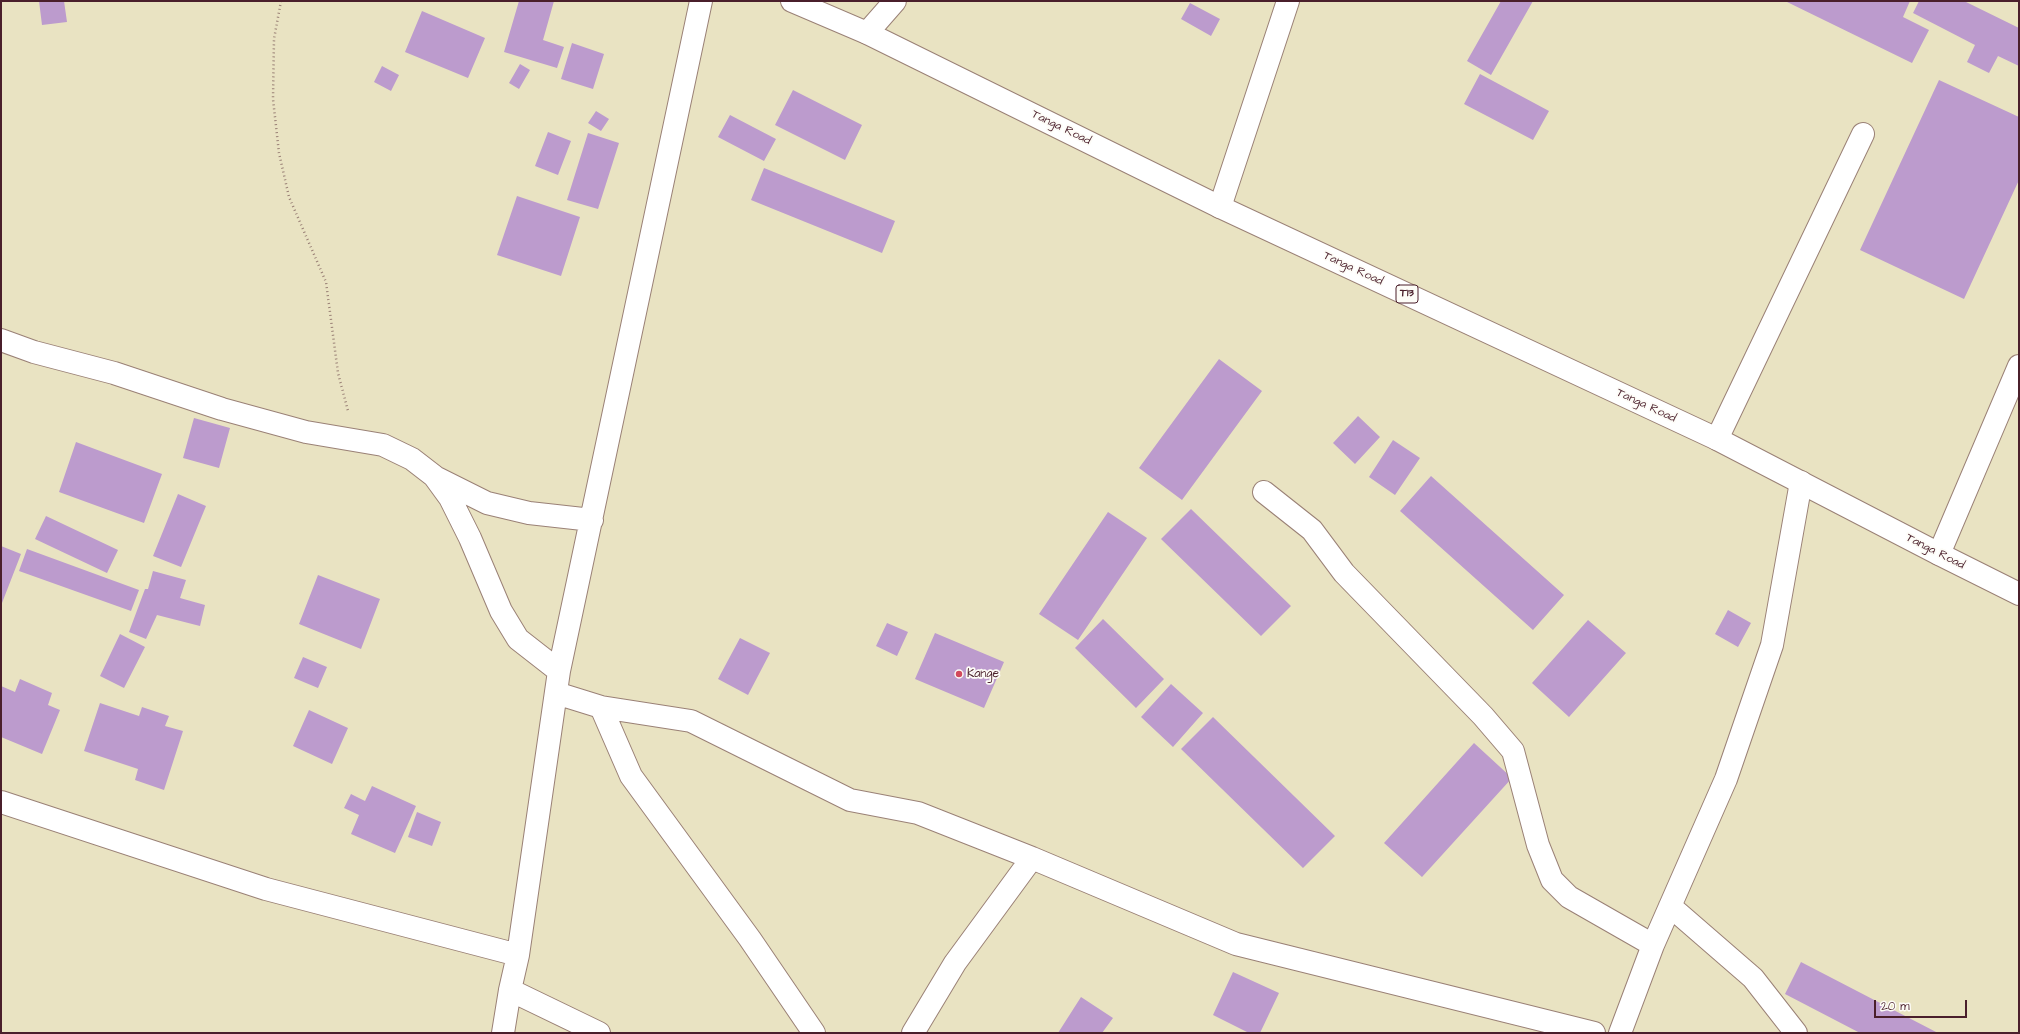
<!DOCTYPE html>
<html>
<head>
<meta charset="utf-8">
<style>
	body { margin:0 }
	#map { position:relative; width:2020px; height:1034px; overflow:hidden; background:#e9e3c2; font-family:"Architects Daughter",sans-serif }
	canvas { display:block }
	.frame { position:absolute; inset:0; border:2px solid #4a1f2b; pointer-events:none }
	.scale { position:absolute; left:1874px; top:1000px; width:93px; height:18px; box-sizing:border-box; border:2px solid #4a1f2b; border-top:0; padding-left:5px; font-size:12px; line-height:14px; white-space:nowrap; color:#4a1f2b; -webkit-text-stroke:3px #fdfcf7; paint-order:stroke }
</style>
</head>
<body>
<div id="map">
<canvas width="2020" height="1034"></canvas>
<div class="frame"></div>
<div class="scale">20 m</div>
</div>
<script>
const ctx = document.querySelector('canvas').getContext('2d');
ctx.lineJoin = 'round';
function fillPath(path, color) { ctx.fillStyle = color; ctx.fill(path, 'evenodd'); }
function trace(path, color, width, dash) { ctx.strokeStyle = color; ctx.lineWidth = width; ctx.lineCap = dash ? 'butt' : 'round'; ctx.setLineDash(dash || []); ctx.stroke(path); }
function label(font, color, halo, rows, align = 'center') {
  ctx.font = font + ' "Architects Daughter",sans-serif'; ctx.lineWidth = 3.5; ctx.setLineDash([]); ctx.textBaseline = 'middle'; ctx.strokeStyle = halo; ctx.fillStyle = color; for (const [text, x, y, turn = 0] of rows) {
    ctx.save(); ctx.translate(x, y); ctx.rotate((+turn || 0) * Math.PI / 180); ctx.textAlign = isNaN(turn) ? turn : align; if (halo) ctx.strokeText(text, 0, 0); ctx.fillText(text, 0, 0); ctx.restore();
  }
}
fillPath(new Path2D(`
	M 39,1 L 64,1 L 67,22 L 42,25 Z
	M 519,1 L 554,1 L 543,40 L 564,47 L 557,68 L 504,52 Z
	M 1501,1 L 1533,1 L 1491,75 L 1467,61 Z
	M 1785,1 L 1910,1 L 1903,17 L 1929,30 L 1912,63 Z
	M 1919,1 L 1964,1 L 2019,28 L 2019,66 L 1998,56 L 1989,73 L 1967,62 L 1975,45 L 1913,13 Z
	M 1190,3 L 1220,19 L 1211,36 L 1181,19 Z
	M 422,11 L 485,38 L 468,78 L 405,52 Z
	M 572,43 L 604,54 L 593,89 L 561,79 Z
	M 520,64 L 530,70 L 519,89 L 509,83 Z
	M 382,66 L 399,75 L 391,91 L 374,82 Z
	M 1480,74 L 1549,111 L 1533,140 L 1464,104 Z
	M 1939,80 L 2019,117 L 2019,180 L 1964,299 L 1860,250 Z
	M 793,90 L 862,125 L 845,160 L 775,125 Z
	M 596,111 L 609,119 L 601,131 L 588,123 Z
	M 730,115 L 776,139 L 764,161 L 718,137 Z
	M 548,132 L 571,141 L 558,175 L 535,166 Z
	M 588,133 L 619,143 L 598,209 L 567,200 Z
	M 764,168 L 895,221 L 882,253 L 751,200 Z
	M 517,196 L 580,217 L 561,276 L 497,255 Z
	M 1219,359 L 1262,391 L 1182,500 L 1139,468 Z
	M 1358,416 L 1380,437 L 1355,464 L 1333,443 Z
	M 194,418 L 230,428 L 219,468 L 183,458 Z
	M 1393,440 L 1420,458 L 1395,495 L 1369,477 Z
	M 76,442 L 162,474 L 144,523 L 59,492 Z
	M 1431,476 L 1564,595 L 1533,630 L 1400,511 Z
	M 178,494 L 206,506 L 181,567 L 153,556 Z
	M 1191,509 L 1291,606 L 1261,636 L 1161,539 Z
	M 1108,512 L 1147,538 L 1078,640 L 1039,614 Z
	M 46,516 L 118,550 L 107,573 L 35,539 Z
	M 1,546 L 21,554 L 2,603 L 1,602 Z
	M 27,549 L 139,590 L 131,611 L 19,571 Z
	M 153,571 L 186,580 L 180,598 L 205,605 L 200,626 L 157,615 L 146,639 L 129,632 L 145,589 L 148,589 Z
	M 318,575 L 380,599 L 361,649 L 299,624 Z
	M 1728,610 L 1751,623 L 1738,647 L 1715,634 Z
	M 1103,619 L 1164,679 L 1136,708 L 1075,648 Z
	M 1588,620 L 1626,653 L 1569,717 L 1532,683 Z
	M 887,623 L 908,632 L 897,656 L 876,646 Z
	M 935,633 L 1004,662 L 984,708 L 915,679 Z
	M 120,634 L 145,647 L 124,688 L 100,676 Z
	M 740,638 L 770,653 L 748,695 L 718,679 Z
	M 303,657 L 327,667 L 318,688 L 294,678 Z
	M 20,679 L 52,693 L 48,705 L 60,710 L 42,754 L 1,737 L 1,686 L 15,692 Z
	M 1171,684 L 1203,713 L 1173,747 L 1141,717 Z
	M 100,703 L 139,716 L 142,707 L 169,716 L 165,726 L 183,731 L 164,790 L 135,780 L 138,769 L 84,751 Z
	M 309,710 L 348,728 L 332,764 L 293,746 Z
	M 1213,717 L 1335,836 L 1303,868 L 1181,749 Z
	M 1474,743 L 1512,778 L 1422,877 L 1384,843 Z
	M 372,786 L 416,806 L 395,853 L 351,834 L 359,815 L 344,808 L 351,794 L 365,801 Z
	M 417,812 L 441,822 L 432,846 L 408,837 Z
	M 1801,962 L 1938,1033 L 1860,1033 L 1785,994 Z
	M 1233,972 L 1279,993 L 1260,1033 L 1249,1033 L 1213,1015 Z
	M 1081,997 L 1113,1018 L 1102,1033 L 1058,1033 Z`), '#bc9bcd');
const minor = new Path2D(`
	M 867,33 L 895,1
	M 1220,207 L 1288,1
	M 1,340 L 34,352 L 114,373 L 222,409 L 306,432 L 383,445 L 412,459 L 434,476 L 450,498 L 470,538 L 501,611 L 518,639 L 559,671
	M 1717,439 L 1863,134
	M 437,478 L 487,503 L 529,513 L 592,520
	M 1264,492 L 1312,530 L 1344,573 L 1483,716 L 1513,751 L 1538,845 L 1552,880 L 1569,897 L 1653,945
	M 1939,554 L 2019,366
	M 556,693 L 601,707 L 691,721 L 850,800 L 918,813 L 1032,858 L 1236,944 L 1594,1033
	M 601,707 L 631,776 L 750,939 L 814,1033
	M 1,802 L 266,889 L 518,955
	M 1670,906 L 1753,978 L 1796,1033
	M 510,990 L 599,1033
	M 503,1033 L 510,990 L 518,955 L 559,671 L 701,1
	M 913,1033 L 955,963 L 1032,858
	M 1620,1033 L 1653,945 L 1726,779 L 1772,645 L 1801,482`);
const highway = new Path2D(`
	M 792,1 L 867,33 L 1220,207 L 1717,439 L 1939,554 L 2019,594`);
trace(minor, '#9a8176', 24);
trace(highway, '#9a8176', 24);
trace(new Path2D(`
	M 281,1 L 274,39 L 273,99 L 279,153 L 289,197 L 326,282 L 338,373 L 348,411`), '#9a8176', 2.5, [1, 3]);
trace(minor, '#fff', 22);
trace(highway, '#fff', 22);
for (const [x, y, r, color] of [
	[959,674,4,"#d1495b"]
]) { const dot = new Path2D(); dot.arc(x, y, r, 0, 2 * Math.PI); ctx.fillStyle = color; ctx.fill(dot); trace(dot, '#fdfcf7', 1.5); }
for (const [x, y, w] of [
	[1407,294,22]
]) { const box = new Path2D(); box.roundRect(x - w / 2, y - 9, w, 18, 3); ctx.fillStyle = '#fdfcf7'; ctx.fill(box); trace(box, '#4a1f2b', 1); }
label('bold 11px', '#4a1f2b', null, [
	["T13",1407,294]
]);
label('12px', '#4a1f2b', '#fdfcf7', [
	["Tanga Road",1061,128,26],
	["Tanga Road",1353,269,25],
	["Tanga Road",1646,406,25],
	["Tanga Road",1935,552,27]
]);
label('12px', '#4a1f2b', '#fdfcf7', [
	["Kange",967,674]
], 'left');
</script>
</body>
</html>
